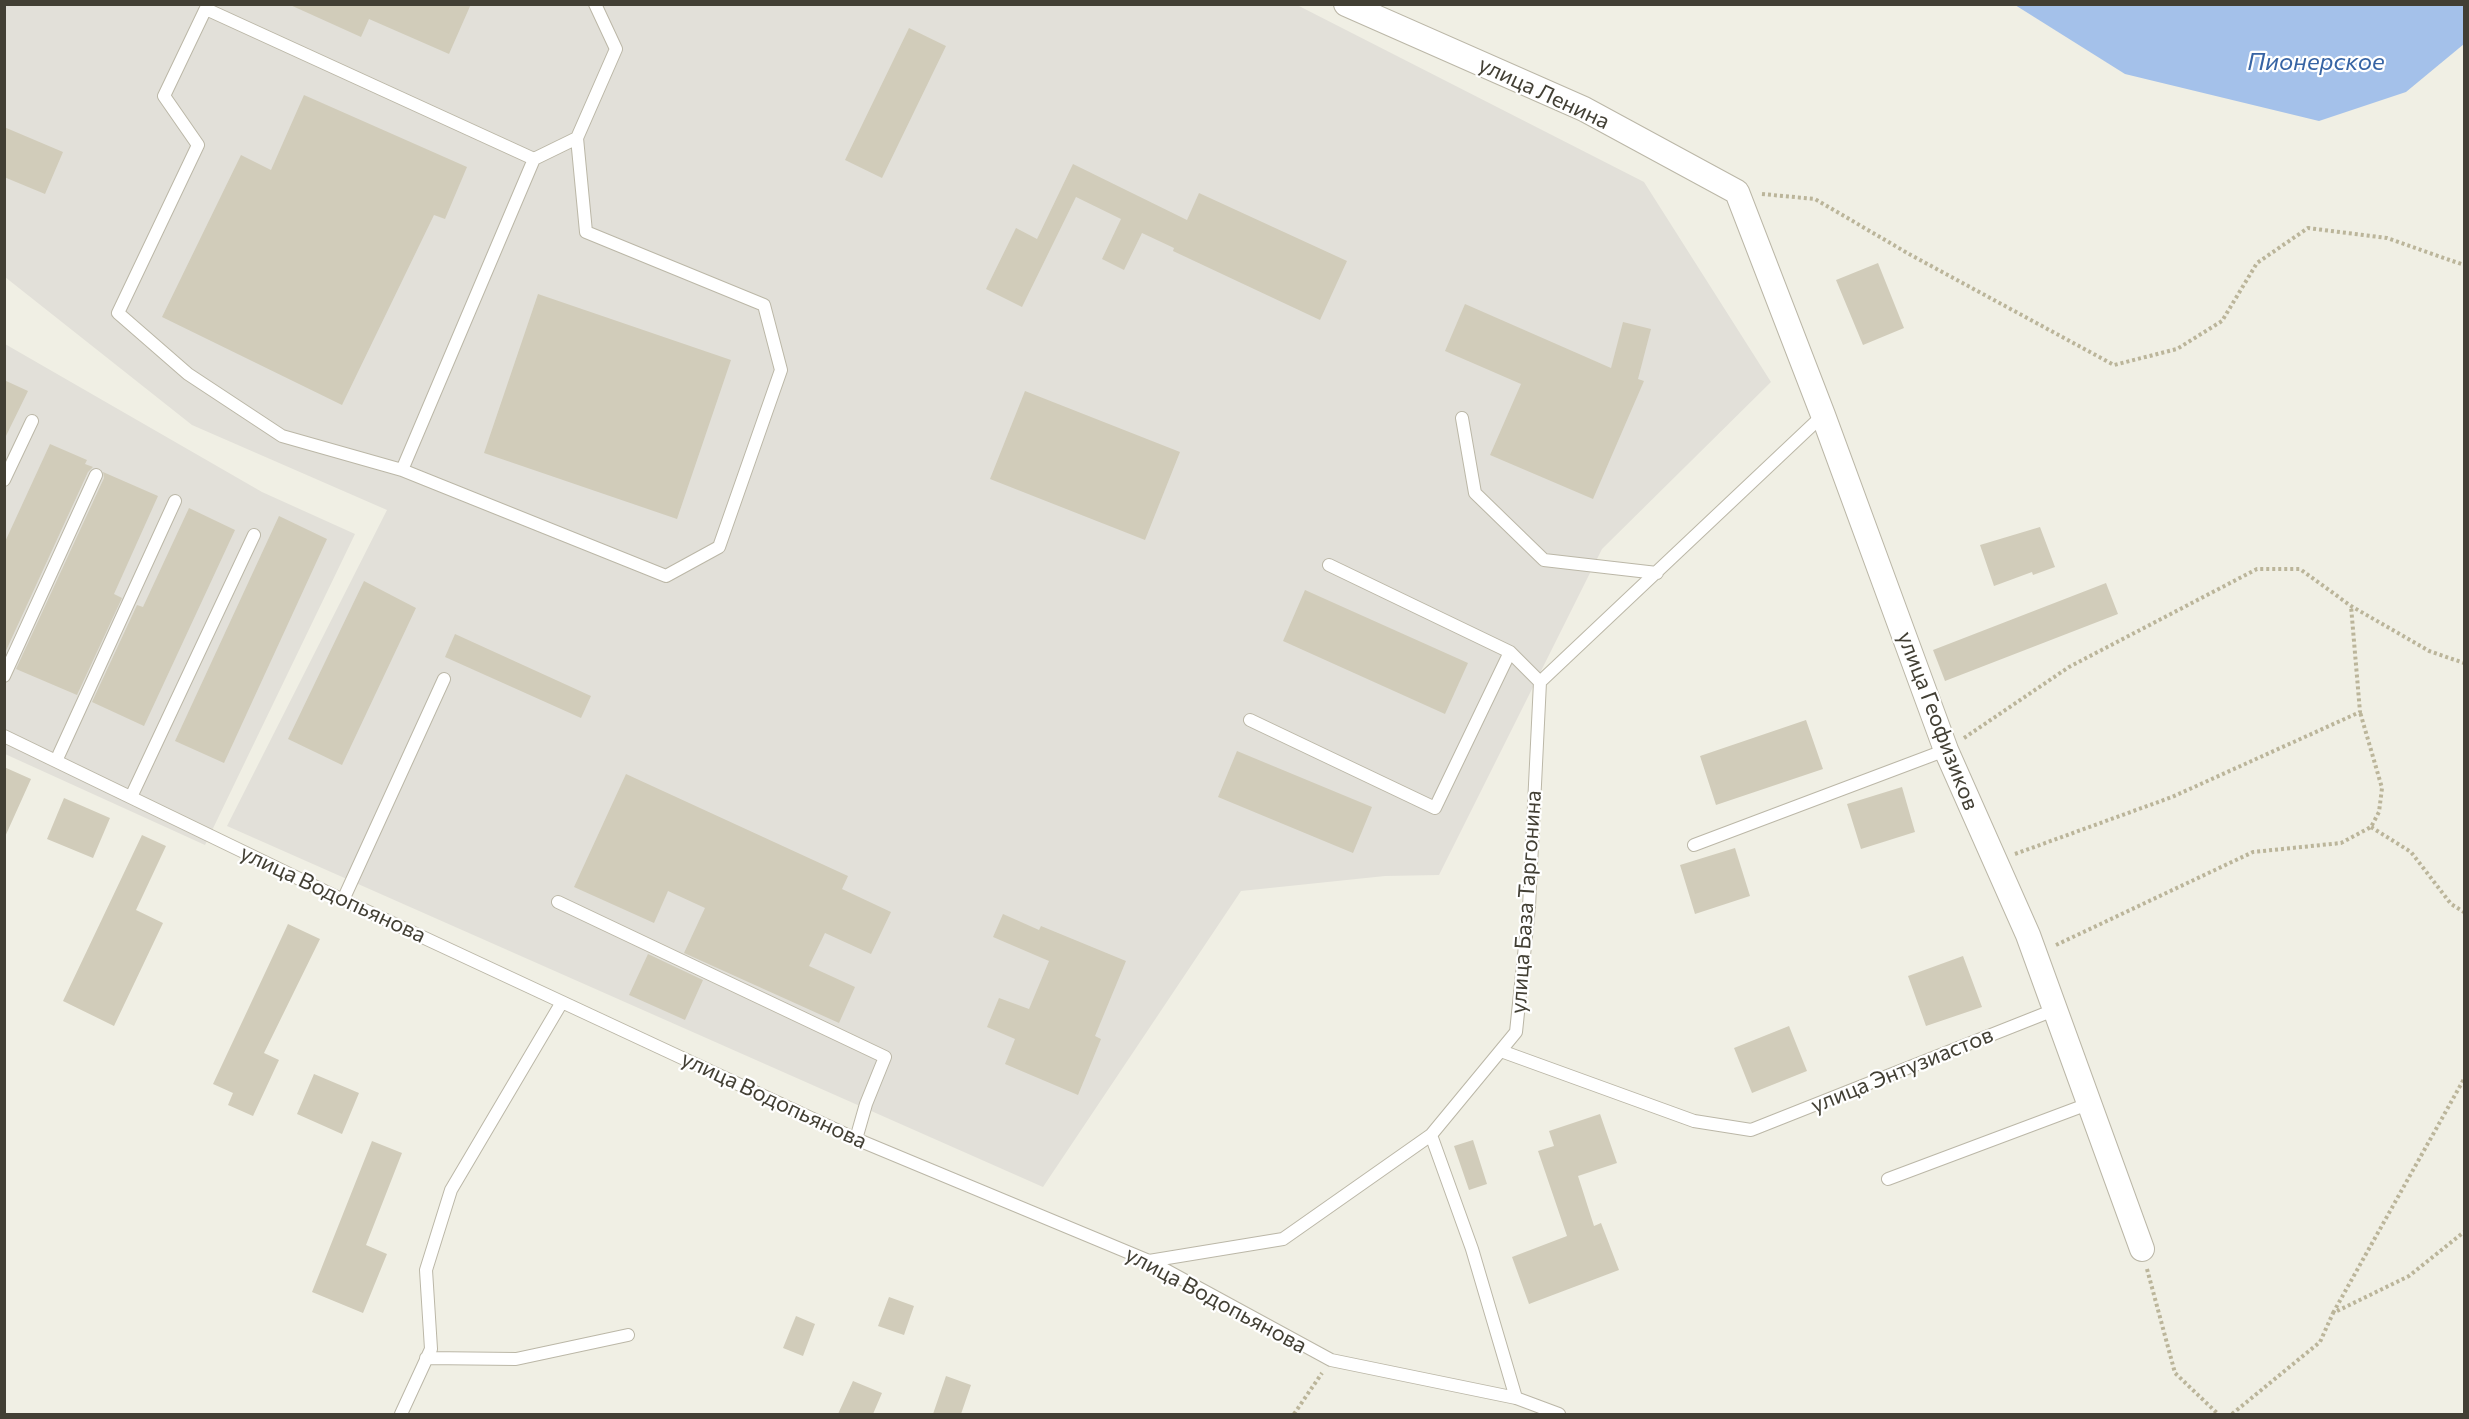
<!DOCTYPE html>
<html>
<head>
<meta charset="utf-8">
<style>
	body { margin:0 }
	#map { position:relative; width:2469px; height:1419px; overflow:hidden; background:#f0efe4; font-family:Commissioner,sans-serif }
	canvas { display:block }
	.frame { position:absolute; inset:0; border:6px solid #423f34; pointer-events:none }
</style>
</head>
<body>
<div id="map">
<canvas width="2469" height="1419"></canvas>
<div class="frame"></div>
</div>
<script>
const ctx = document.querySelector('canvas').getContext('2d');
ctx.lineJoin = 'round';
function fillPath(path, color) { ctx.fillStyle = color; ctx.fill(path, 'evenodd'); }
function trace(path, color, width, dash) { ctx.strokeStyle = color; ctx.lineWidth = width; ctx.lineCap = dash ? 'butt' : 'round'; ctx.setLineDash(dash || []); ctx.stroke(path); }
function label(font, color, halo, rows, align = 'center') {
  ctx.font = font + ' Commissioner,sans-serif'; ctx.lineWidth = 4.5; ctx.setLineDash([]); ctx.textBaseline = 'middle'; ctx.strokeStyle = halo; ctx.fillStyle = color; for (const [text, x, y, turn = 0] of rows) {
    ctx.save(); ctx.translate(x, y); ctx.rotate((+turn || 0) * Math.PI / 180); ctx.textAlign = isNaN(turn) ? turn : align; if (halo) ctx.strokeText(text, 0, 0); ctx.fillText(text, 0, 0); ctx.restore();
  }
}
fillPath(new Path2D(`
	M 4,5 L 1297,5 L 1644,182 L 1771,382 L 1602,549 L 1439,875 L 1385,876 L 1241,891 L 1043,1187 L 227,826 L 387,510 L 192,425 L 5,277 Z
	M 5,344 L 262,492 L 355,534 L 205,845 L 5,754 Z`), '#e2e0d9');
fillPath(new Path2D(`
	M 2015,5 L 2464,5 L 2464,44 L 2406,92 L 2319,121 L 2125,74 Z`), '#a4c1ea');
fillPath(new Path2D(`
	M 288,4 L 471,4 L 449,54 L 369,19 L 361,37 Z
	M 909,28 L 946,46 L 882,178 L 845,160 Z
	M 304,95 L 467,167 L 445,219 L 434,215 L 342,405 L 162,317 L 241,155 L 271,170 Z
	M 4,127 L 63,152 L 45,194 L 4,177 Z
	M 1073,164 L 1187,220 L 1199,193 L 1347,261 L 1320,320 L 1173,251 L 1174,248 L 1142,233 L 1124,270 L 1102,259 L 1121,219 L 1076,197 L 1022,307 L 986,289 L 1016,228 L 1037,239 Z
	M 1878,263 L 1904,328 L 1863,345 L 1836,280 Z
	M 538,294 L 731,360 L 677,519 L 484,453 Z
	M 1465,304 L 1611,368 L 1623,322 L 1651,329 L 1638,379 L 1644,381 L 1593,499 L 1490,455 L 1521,384 L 1445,351 Z
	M 4,380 L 28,391 L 4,440 Z
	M 1025,391 L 1180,452 L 1145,540 L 990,479 Z
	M 50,444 L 87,460 L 85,464 L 93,467 L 88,472 L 4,655 L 4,544 Z
	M 103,472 L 158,496 L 114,594 L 122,598 L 77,695 L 16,669 L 104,478 Z
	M 189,508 L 235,530 L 144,726 L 92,702 L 137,605 L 143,607 Z
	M 279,516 L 327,539 L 224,763 L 175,741 Z
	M 2040,527 L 2055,567 L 2033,575 L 2032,572 L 1994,586 L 1980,545 Z
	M 364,581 L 416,608 L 342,765 L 288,739 Z
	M 2106,583 L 2118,614 L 1945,681 L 1933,650 Z
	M 1305,590 L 1468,663 L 1445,714 L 1283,641 Z
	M 455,634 L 591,696 L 581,718 L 445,657 Z
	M 1806,720 L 1823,769 L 1716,805 L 1700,756 Z
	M 1237,751 L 1372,807 L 1353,853 L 1218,797 Z
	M 4,767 L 31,779 L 4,839 Z
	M 626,774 L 848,876 L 842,889 L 891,912 L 871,954 L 825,933 L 809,966 L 855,987 L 839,1023 L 684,953 L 705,908 L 668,891 L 654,923 L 574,887 Z
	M 1902,787 L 1915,832 L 1861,849 L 1847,804 Z
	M 64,798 L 110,818 L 93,858 L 47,839 Z
	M 142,835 L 166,846 L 136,910 L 163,923 L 114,1026 L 63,1001 Z
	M 1735,848 L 1750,896 L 1695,914 L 1680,865 Z
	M 1003,914 L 1039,930 L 1041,926 L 1126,961 L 1095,1036 L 1101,1039 L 1078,1095 L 1005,1064 L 1015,1039 L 987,1027 L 999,998 L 1029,1009 L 1049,961 L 993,937 Z
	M 288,924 L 320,939 L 264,1053 L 279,1060 L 253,1116 L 228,1105 L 233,1093 L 213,1084 Z
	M 648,954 L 703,980 L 685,1020 L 629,995 Z
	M 1963,956 L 1982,1007 L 1926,1026 L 1908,976 Z
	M 1789,1026 L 1807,1071 L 1752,1093 L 1734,1048 Z
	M 314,1074 L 359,1093 L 342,1134 L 297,1114 Z
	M 1600,1114 L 1617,1163 L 1578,1176 L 1594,1226 L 1601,1223 L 1619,1270 L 1529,1304 L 1512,1257 L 1567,1236 L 1538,1151 L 1554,1146 L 1549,1131 Z
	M 1473,1140 L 1487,1184 L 1469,1190 L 1454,1146 Z
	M 372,1141 L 402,1153 L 366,1245 L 387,1254 L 363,1313 L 312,1292 Z
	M 889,1297 L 914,1306 L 904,1335 L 878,1326 Z
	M 796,1316 L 815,1324 L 803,1356 L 783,1348 Z
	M 946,1376 L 971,1385 L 961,1414 L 933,1414 Z
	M 853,1381 L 882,1393 L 873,1414 L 838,1414 Z`), '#d1ccba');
const service = new Path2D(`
	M 208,4 L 164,96 L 198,145 L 118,313 L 188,374 L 282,436 L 402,470 L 666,576 L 719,547 L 781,370 L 764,305 L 586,232 L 577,138
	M 206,9 L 534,159
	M 1462,418 L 1475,493 L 1544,560 L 1657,573
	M 402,470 L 534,159 L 577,138 L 616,49 L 595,4
	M 4,480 L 32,421
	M 1329,565 L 1510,652
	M 4,676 L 96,475
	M 1540,682 L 1823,415
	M 1250,720 L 1435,808 L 1510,652 L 1540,682
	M 4,736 L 343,900 L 856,1139 L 1149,1261 L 1331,1360 L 1516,1398 L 1559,1414
	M 56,761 L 175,501
	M 131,797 L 254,535
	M 1694,845 L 1946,750
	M 343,900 L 444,679
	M 558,902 L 885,1057 L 866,1104 L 856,1139
	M 1501,1051 L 1694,1121 L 1751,1130 L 2054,1010
	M 1431,1135 L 1472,1249 L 1516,1398
	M 1888,1179 L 2088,1104
	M 1149,1261 L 1283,1239 L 1431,1135 L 1516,1032 L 1529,907 L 1540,682
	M 426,1358 L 516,1359 L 628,1335
	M 401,1414 L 431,1349 L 426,1270 L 451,1190 L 562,1002`);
const minor = new Path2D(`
	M 1346,4 L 1584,109 L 1737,192 L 1823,415 L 1946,750 L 2028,935 L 2142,1249`);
trace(service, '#bbb7a7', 14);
trace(minor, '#bbb7a7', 26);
trace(new Path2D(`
	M 1762,194 L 1815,199 L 1909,254 L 2114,365 L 2177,349 L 2222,321 L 2257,263 L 2308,228 L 2387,238 L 2464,265
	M 1964,738 L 2069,667 L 2257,569 L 2300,569 L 2351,606 L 2429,651 L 2464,663
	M 2371,827 L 2411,852 L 2451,904 L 2464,912
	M 2015,854 L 2172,797 L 2360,712 L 2351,606
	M 2056,945 L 2253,852 L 2341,843 L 2371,827 L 2379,812 L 2382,788 L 2360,712
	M 2147,1269 L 2175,1373 L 2218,1414
	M 2333,1313 L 2464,1079
	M 1294,1414 L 1322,1373
	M 2232,1414 L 2320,1342 L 2333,1313 L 2409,1276 L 2464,1232`), '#bbb59a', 4, [3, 3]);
trace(service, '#fff', 12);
trace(minor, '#fff', 24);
label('22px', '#423f34', '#fff', [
	["улица Ленина",1544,93,25],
	["улица Геофизиков",1938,721,69],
	["улица Водопьянова",333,894,25],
	["улица База Таргонина",1526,902,-86],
	["улица Энтузиастов",1902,1070,-22],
	["улица Водопьянова",774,1100,25],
	["улица Водопьянова",1216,1300,28]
]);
label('italic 24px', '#3764a4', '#fff', [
	["Пионерское",2316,62]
]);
</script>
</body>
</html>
